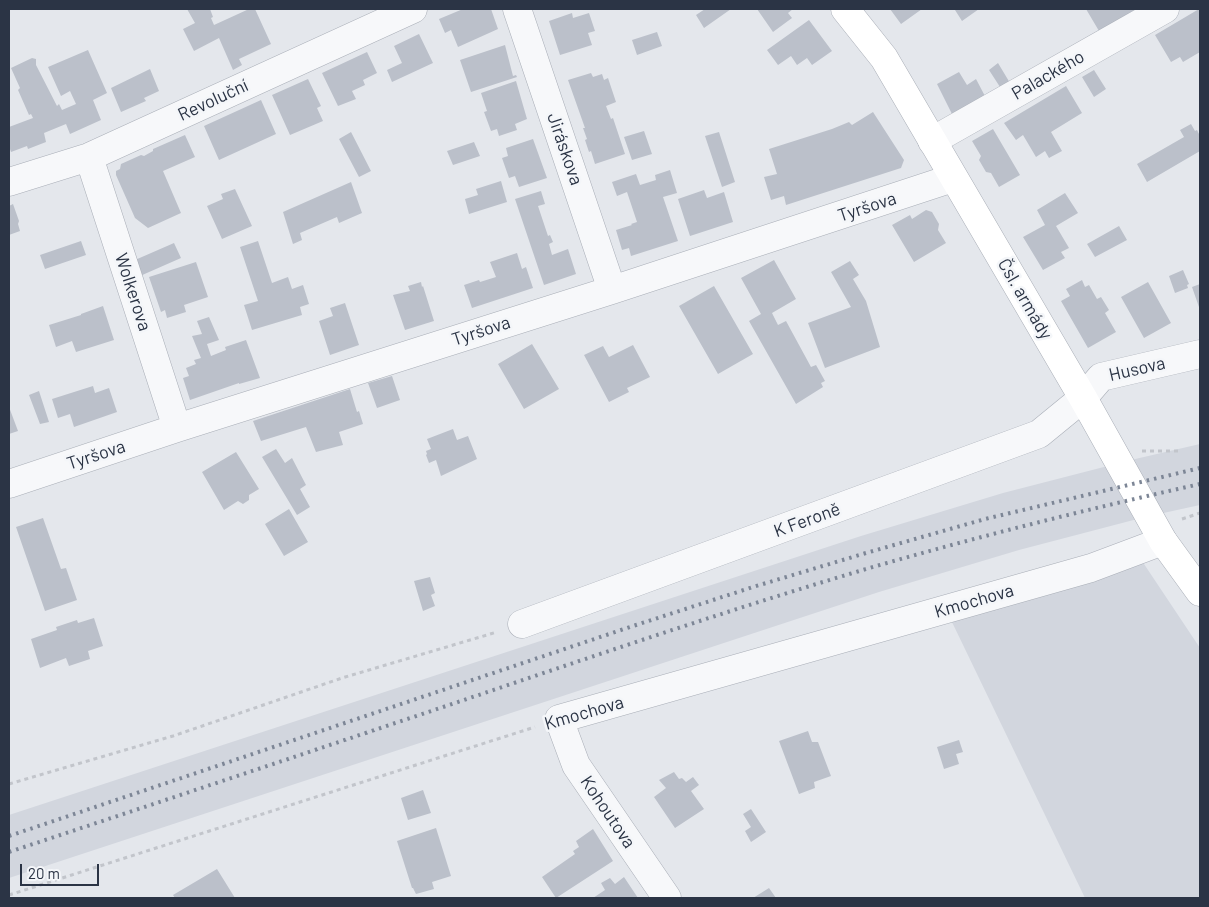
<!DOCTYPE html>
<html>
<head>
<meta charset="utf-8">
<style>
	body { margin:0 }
	#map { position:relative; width:1209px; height:907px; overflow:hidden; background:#e4e7ec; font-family:Barlow,sans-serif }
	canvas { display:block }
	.frame { position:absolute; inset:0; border:10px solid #2b3445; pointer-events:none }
	.scale { position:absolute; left:20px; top:864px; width:79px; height:22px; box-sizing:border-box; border:2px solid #2b3445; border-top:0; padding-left:6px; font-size:15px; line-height:18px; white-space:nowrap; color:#2b3445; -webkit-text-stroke:4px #f4f6f9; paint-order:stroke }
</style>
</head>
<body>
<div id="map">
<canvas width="1209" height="907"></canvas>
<div class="frame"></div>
<div class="scale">20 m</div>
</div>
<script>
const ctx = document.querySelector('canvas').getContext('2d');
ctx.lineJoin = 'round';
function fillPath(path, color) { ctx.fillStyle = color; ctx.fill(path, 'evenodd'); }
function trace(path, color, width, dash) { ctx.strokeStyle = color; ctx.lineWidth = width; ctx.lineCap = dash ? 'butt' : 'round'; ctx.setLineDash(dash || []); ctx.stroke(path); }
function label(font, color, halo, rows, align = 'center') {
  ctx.font = font + ' Barlow,sans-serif'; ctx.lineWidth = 5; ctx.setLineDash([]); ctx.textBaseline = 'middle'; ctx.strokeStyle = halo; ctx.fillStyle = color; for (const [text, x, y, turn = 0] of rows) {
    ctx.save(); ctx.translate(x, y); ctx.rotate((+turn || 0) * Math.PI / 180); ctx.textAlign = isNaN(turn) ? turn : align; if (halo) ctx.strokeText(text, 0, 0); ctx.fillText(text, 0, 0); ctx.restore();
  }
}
fillPath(new Path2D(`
	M 1200,444 L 1200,505 L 1145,517 L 1019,550 L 879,592 L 9,878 L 9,815 L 861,536 L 1003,493 L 1131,460 Z
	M 1140,558 L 1200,648 L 1200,898 L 1085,898 L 951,620 Z`), '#d2d6de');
fillPath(new Path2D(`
	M 187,9 L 210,9 L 213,17 L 211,18 L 214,25 L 249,9 L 255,9 L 271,44 L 239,59 L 242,65 L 233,70 L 219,38 L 194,51 L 183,29 L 195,23 Z
	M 463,9 L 491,9 L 498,29 L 458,47 L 451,30 L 445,33 L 439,19 Z
	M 705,9 L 731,9 L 704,28 L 696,15 Z
	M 757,9 L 793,9 L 788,13 L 792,18 L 773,32 Z
	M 890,9 L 922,9 L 901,24 Z
	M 957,9 L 979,9 L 962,21 L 955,10 Z
	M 1086,9 L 1136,9 L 1099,31 Z
	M 1199,9 L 1200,9 L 1200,52 L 1183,62 L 1180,57 L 1171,62 L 1155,35 Z
	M 572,13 L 573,18 L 589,13 L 595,31 L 588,33 L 592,45 L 560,55 L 549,21 Z
	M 809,20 L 832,51 L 812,65 L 807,58 L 797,65 L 791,56 L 778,65 L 767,50 Z
	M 657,32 L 662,46 L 637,55 L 632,40 Z
	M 419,34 L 433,63 L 392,82 L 387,70 L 402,63 L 394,46 Z
	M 505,45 L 513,76 L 516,75 L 517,77 L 471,92 L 460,60 Z
	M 88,50 L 107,93 L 93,100 L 101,120 L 70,134 L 66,124 L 44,133 L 46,142 L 28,149 L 27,146 L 11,152 L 9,146 L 9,127 L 33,118 L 31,114 L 29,115 L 18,90 L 20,88 L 11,68 L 32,58 L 36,59 L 36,65 L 57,106 L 59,104 L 62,110 L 76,104 L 70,91 L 61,96 L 48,67 Z
	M 367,52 L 377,73 L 363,80 L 365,85 L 352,91 L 356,99 L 338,106 L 322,73 Z
	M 998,63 L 1010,83 L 1000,87 L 989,70 Z
	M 150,69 L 159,91 L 144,98 L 146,101 L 121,112 L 111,88 Z
	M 1094,70 L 1106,89 L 1094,97 L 1082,77 Z
	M 959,72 L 967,85 L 976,79 L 986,98 L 953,116 L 937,84 Z
	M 591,73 L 593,77 L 602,74 L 604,80 L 608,78 L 616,102 L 606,106 L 611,119 L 613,118 L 625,154 L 595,164 L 591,151 L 589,152 L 585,140 L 587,139 L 583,128 L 585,128 L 568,80 Z
	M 308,79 L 321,106 L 317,108 L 323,121 L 290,135 L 272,95 Z
	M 516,81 L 527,119 L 515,124 L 517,130 L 499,136 L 497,129 L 491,131 L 484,112 L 487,111 L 481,93 Z
	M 1066,86 L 1082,113 L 1051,132 L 1062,151 L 1049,158 L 1045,151 L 1036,157 L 1023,135 L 1016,140 L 1004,123 Z
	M 261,100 L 276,134 L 219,160 L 204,126 Z
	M 873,112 L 904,160 L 901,168 L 786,205 L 784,196 L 771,200 L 764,177 L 777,174 L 769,149 L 832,129 L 849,122 L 852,125 Z
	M 1191,124 L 1195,131 L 1197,130 L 1200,136 L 1200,151 L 1147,182 L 1137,164 L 1184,137 L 1180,130 Z
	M 993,129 L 1020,175 L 999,187 L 991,173 L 986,172 L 979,160 L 981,156 L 972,141 Z
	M 644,131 L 652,154 L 632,160 L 624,137 Z
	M 351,132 L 371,171 L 359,177 L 339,139 Z
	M 719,132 L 735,182 L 722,187 L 705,136 Z
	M 185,135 L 195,157 L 163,171 L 181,213 L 148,228 L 135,218 L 116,175 L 116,171 L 120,169 L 121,164 L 141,155 L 144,156 L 153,151 L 153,149 Z
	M 533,139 L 547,178 L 519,187 L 515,176 L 509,178 L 502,158 L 508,156 L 506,148 Z
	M 474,142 L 480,156 L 453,165 L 447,151 Z
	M 670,170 L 677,193 L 663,197 L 678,241 L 631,256 L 629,248 L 622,250 L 616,230 L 632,225 L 631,224 L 637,222 L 627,192 L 617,196 L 612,182 L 636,174 L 640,185 L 656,180 L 655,175 Z
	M 501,181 L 507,202 L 469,214 L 465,199 L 478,195 L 476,189 Z
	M 351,182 L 362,213 L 339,223 L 337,217 L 300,233 L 302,240 L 293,244 L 283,212 Z
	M 235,189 L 252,226 L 222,239 L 207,206 L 223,199 L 221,194 Z
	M 704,190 L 707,198 L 724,192 L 733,222 L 690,236 L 678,199 Z
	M 541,191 L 545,204 L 538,206 L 548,236 L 550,235 L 553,242 L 549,244 L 552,255 L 568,249 L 576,274 L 544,285 L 515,199 Z
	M 1065,193 L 1078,213 L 1056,226 L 1069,248 L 1061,252 L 1065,258 L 1043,270 L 1023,237 L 1045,225 L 1037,210 Z
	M 13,204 L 19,221 L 18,224 L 20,231 L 9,235 L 9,206 Z
	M 926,210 L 932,212 L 939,224 L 938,230 L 946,243 L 914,262 L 892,225 L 910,215 L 912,219 Z
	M 1119,226 L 1127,240 L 1095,257 L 1087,244 Z
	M 81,241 L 86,255 L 45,269 L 40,255 Z
	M 258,241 L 272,283 L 288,277 L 292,289 L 303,285 L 309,304 L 300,307 L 302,315 L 252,330 L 244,305 L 258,301 L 240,247 Z
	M 174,243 L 181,258 L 140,276 L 135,260 Z
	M 517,253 L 522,269 L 526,267 L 533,288 L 472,308 L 464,285 L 479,280 L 480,282 L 496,277 L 490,262 Z
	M 774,260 L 796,299 L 772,313 L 778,325 L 786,321 L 811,367 L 816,365 L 825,381 L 821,383 L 823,387 L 796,404 L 749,321 L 761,314 L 741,278 Z
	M 850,261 L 859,275 L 853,279 L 866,301 L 880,347 L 825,368 L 808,323 L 851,307 L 831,272 Z
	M 196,262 L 208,297 L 184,305 L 186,312 L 167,318 L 165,310 L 161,312 L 149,277 Z
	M 1183,270 L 1189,284 L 1187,285 L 1188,288 L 1175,293 L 1169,276 Z
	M 1082,280 L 1085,287 L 1089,285 L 1097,299 L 1101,297 L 1109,310 L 1105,313 L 1116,332 L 1088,348 L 1061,301 L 1070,296 L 1066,289 Z
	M 421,282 L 422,287 L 423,286 L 434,321 L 405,330 L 393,295 L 410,291 L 408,286 Z
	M 1148,282 L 1171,323 L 1144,338 L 1121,297 Z
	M 1200,284 L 1200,310 L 1192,287 Z
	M 714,286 L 753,354 L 718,374 L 679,306 Z
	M 345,303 L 359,345 L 330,355 L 319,321 L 333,316 L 330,308 Z
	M 103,306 L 114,340 L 76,352 L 72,341 L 56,347 L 49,325 L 81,315 L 81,314 Z
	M 209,317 L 219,340 L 207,344 L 211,356 L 226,350 L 225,347 L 246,340 L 260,378 L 239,384 L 239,383 L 190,400 L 183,378 L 189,376 L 186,368 L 196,364 L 194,360 L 201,358 L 192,336 L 202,334 L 197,321 Z
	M 532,344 L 559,389 L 524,409 L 498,364 Z
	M 633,345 L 650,377 L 627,388 L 629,392 L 609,402 L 584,355 L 603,346 L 609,357 Z
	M 392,376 L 400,400 L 377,408 L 368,383 Z
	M 93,386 L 95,393 L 109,388 L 117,412 L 74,427 L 70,414 L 58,418 L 52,399 Z
	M 350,389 L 357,412 L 359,411 L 363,424 L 339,432 L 343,445 L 316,452 L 306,427 L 261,441 L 253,421 Z
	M 39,391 L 49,422 L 40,424 L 29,395 Z
	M 9,407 L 18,431 L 9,434 Z
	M 453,429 L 457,440 L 468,436 L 477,459 L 441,476 L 436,460 L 429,463 L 426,455 L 427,454 L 426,451 L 431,449 L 427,439 Z
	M 276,449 L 285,463 L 292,458 L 306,485 L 300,489 L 310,507 L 297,515 L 262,457 Z
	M 236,452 L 259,489 L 249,495 L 249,500 L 243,504 L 238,501 L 224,510 L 202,472 Z
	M 289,509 L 308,542 L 284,556 L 265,524 Z
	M 43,518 L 61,569 L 66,568 L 77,600 L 45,611 L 16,527 Z
	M 430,577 L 435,593 L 431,595 L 435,606 L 423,611 L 414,581 Z
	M 94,618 L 103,646 L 88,651 L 90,659 L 69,666 L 66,658 L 40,668 L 31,639 L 57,630 L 56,627 L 77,620 L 78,623 Z
	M 808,731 L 812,742 L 818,742 L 831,776 L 814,782 L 815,788 L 799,794 L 779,741 Z
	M 959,740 L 963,752 L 956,754 L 959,764 L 944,769 L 937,747 Z
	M 674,772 L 679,779 L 682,778 L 686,782 L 693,777 L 699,785 L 691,791 L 704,809 L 675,828 L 654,797 L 666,788 L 659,780 Z
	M 423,790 L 431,813 L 408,820 L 401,798 Z
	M 751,809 L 766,832 L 751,842 L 745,831 L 751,827 L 743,814 Z
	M 436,828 L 451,876 L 432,882 L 434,889 L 416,894 L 413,888 L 412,888 L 397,841 Z
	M 593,829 L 613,861 L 556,898 L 542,877 L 575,854 L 573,851 L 579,847 L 576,841 Z
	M 217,869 L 235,898 L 175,898 L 173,895 Z
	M 624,877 L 638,898 L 593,898 L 605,890 L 601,883 L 610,878 L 615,884 Z
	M 769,888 L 776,898 L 753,898 Z`), '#bbc0ca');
const street = new Path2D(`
	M 517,9 L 612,290
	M 932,141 L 1165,9
	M 89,157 L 177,428
	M 9,182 L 89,157 L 413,9
	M 9,484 L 177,428 L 612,290 L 953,178
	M 522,624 L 1039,434 L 1083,398 L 1101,377 L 1200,354
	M 667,898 L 576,765 L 559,719 L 1091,568 L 1163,541`);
const secondary = new Path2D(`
	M 845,9 L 884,58 L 1083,398 L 1163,541 L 1200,592`);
trace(street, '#a9aeb7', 29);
trace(secondary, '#a9aeb7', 29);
trace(new Path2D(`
	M 1142,451 L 1179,451
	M 1182,519 L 1200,513
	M 9,784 L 173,736 L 342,678 L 497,632
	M 9,895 L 535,727`), '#c2c5cb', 3, [4, 4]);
trace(street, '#f7f8fa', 28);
trace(secondary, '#fff', 28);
trace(new Path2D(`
	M 9,836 L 630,627 L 753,587 L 866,553 L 985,519 L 1200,468
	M 9,852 C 157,803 306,753 455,703 C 591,657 728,610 866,569 C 976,537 1088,509 1200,484`), '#7d8696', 4, [2.5, 5]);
label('18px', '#2b3445', '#f4f6f9', [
	["Palackého",1048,75,-30],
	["Revoluční",213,100,-25],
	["Jiráskova",565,149,71],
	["Tyršova",867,207,-18],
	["Wolkerova",133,292,72],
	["Čsl. armády",1025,299,60],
	["Tyršova",481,331,-18],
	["Husova",1137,369,-13],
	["Tyršova",96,455,-18],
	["K Feroně",807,520,-20],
	["Kmochova",974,601,-16],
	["Kmochova",584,713,-16],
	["Kohoutova",608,812,56]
]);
</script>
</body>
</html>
